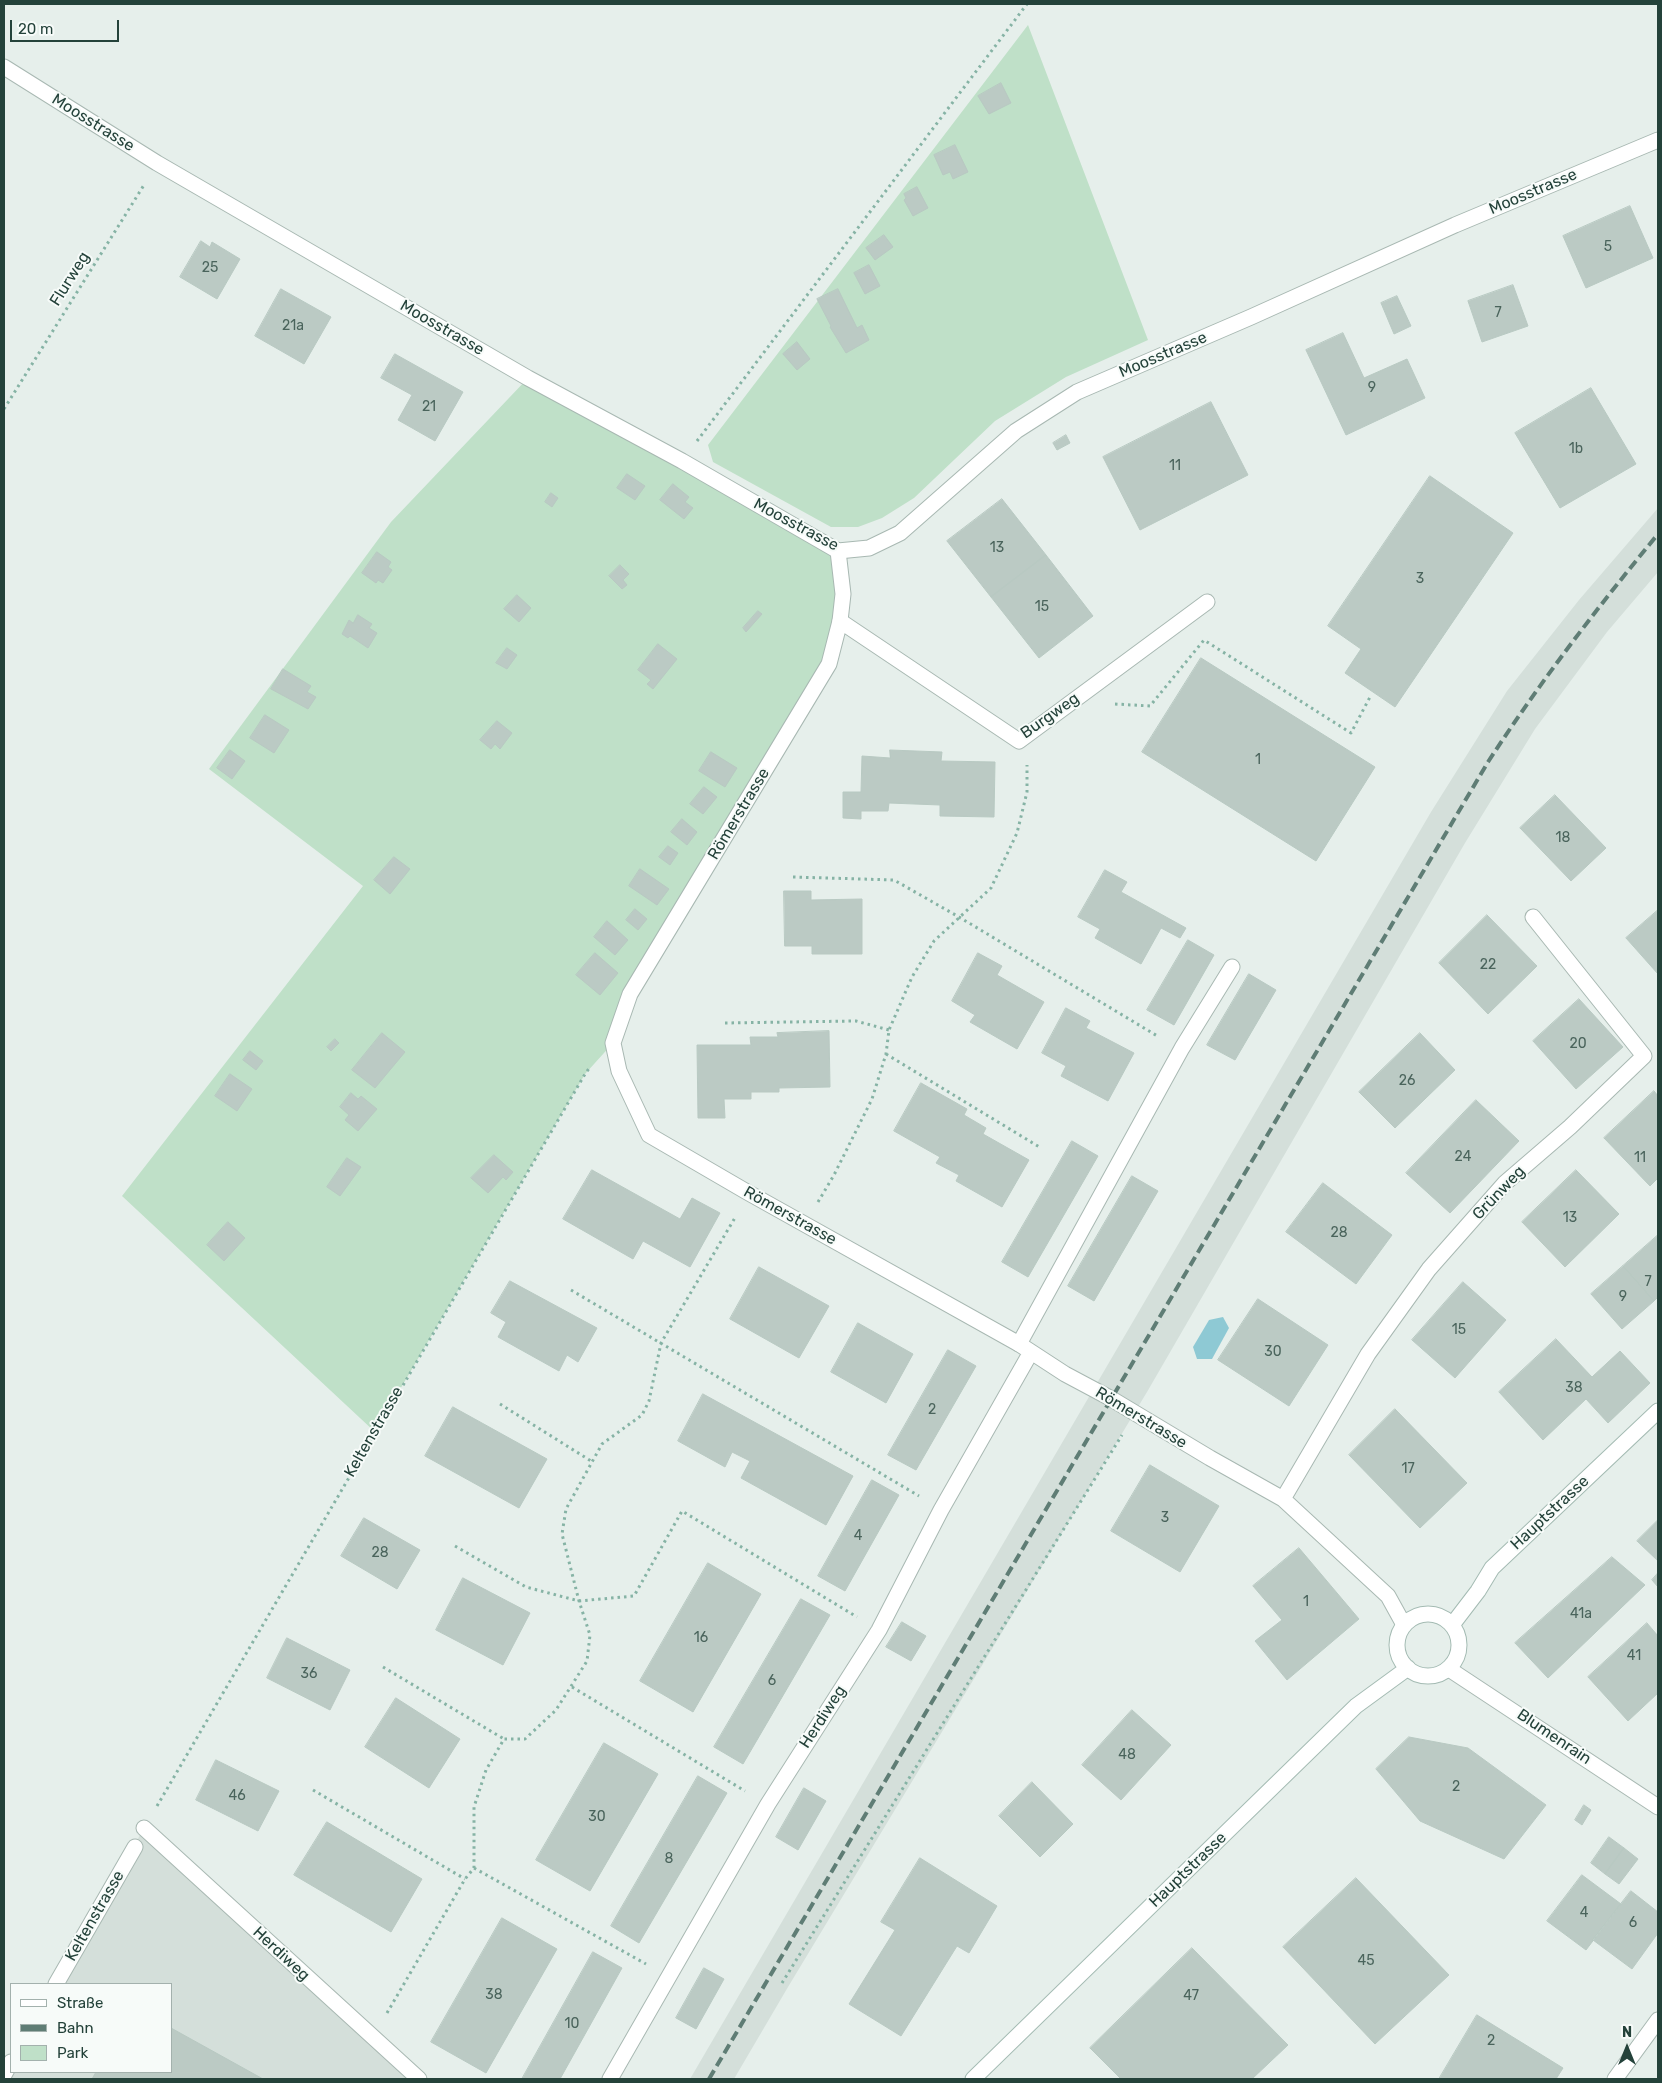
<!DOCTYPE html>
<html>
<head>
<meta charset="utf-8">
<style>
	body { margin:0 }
	#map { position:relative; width:1662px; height:2083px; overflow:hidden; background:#e6efeb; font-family:Rubik,sans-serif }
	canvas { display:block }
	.frame { position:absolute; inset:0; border:5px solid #24423a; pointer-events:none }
	.legend { position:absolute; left:10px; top:1983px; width:162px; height:90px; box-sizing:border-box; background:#f7fbf9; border:1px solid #a3b1ad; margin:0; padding:6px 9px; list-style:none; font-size:15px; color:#24423a }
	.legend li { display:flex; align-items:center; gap:10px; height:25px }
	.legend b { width:25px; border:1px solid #a3b1ad }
	.north { position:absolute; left:1602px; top:2023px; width:50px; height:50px; -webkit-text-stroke:4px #f7fbf9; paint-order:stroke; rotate:0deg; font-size:14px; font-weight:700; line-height:20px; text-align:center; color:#24423a }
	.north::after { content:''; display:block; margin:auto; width:18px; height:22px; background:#24423a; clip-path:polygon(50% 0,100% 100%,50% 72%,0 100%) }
	.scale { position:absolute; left:10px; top:20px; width:109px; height:22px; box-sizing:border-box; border:2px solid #24423a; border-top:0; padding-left:6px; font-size:15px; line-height:18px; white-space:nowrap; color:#24423a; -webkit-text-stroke:4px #f7fbf9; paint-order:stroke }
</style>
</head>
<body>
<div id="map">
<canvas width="1662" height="2083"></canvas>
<div class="frame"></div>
<ul class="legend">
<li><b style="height:6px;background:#fff"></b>Straße</li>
<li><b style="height:6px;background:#5f7d75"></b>Bahn</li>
<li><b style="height:14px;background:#bfe0c8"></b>Park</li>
</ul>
<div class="north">N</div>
<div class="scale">20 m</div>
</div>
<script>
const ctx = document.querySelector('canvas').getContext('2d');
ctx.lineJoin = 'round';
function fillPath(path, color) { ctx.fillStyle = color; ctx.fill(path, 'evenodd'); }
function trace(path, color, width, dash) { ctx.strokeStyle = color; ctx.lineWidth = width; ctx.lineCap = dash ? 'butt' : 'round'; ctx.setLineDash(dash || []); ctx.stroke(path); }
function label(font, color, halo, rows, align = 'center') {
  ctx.font = font + ' Rubik,sans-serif'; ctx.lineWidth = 4; ctx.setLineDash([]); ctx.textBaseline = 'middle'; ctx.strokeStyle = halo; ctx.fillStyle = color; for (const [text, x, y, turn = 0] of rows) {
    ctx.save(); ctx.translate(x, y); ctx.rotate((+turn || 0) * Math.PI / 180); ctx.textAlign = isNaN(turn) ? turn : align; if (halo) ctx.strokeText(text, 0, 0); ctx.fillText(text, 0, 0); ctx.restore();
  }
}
fillPath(new Path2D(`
	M 1658,508 L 1658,572 L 1607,632 L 1535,729 L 1465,843 L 1147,1392 L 788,1987 L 734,2079 L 690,2079 L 1431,812 L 1507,691 L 1579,600 Z
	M 144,1828 L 419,2079 L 4,2079 L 11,2072 L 171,2072 L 171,1984 L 56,1984 Z`), '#d4dfda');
fillPath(new Path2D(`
	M 1028,25 L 1148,340 L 1066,377 L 995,421 L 914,498 L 882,518 L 858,527 L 831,527 L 713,462 L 708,445 Z
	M 528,378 L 838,551 L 843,594 L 829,664 L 630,994 L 613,1043 L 585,1074 L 375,1432 L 122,1196 L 363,886 L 209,769 L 391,522 Z`), '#bfe0c8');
fillPath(new Path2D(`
	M 1223,1317 L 1229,1328 L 1212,1359 L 1197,1359 L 1193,1347 L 1209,1320 Z`), '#8ec9d4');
const building = new Path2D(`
	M 1001,83 L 1011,103 L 989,114 L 978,96 Z
	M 955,145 L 968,172 L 953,179 L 950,172 L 943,175 L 934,155 Z
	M 917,187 L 928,208 L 913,216 L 904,200 L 906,198 L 904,194 Z
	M 1630,206 L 1653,258 L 1586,288 L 1563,236 Z
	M 884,235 L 893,247 L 875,260 L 866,248 Z
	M 201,241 L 210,247 L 212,242 L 240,259 L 217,299 L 180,277 Z
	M 869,265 L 880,286 L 865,294 L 854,273 Z
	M 1513,285 L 1528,326 L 1482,342 L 1468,301 Z
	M 281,289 L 331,317 L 304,364 L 255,336 Z
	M 838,289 L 857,328 L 862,325 L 869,340 L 846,353 L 830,327 L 831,326 L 817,299 Z
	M 1397,296 L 1411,326 L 1394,334 L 1381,303 Z
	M 1343,333 L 1364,378 L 1407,359 L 1425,398 L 1346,435 L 1306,350 Z
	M 797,342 L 810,359 L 797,370 L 783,354 Z
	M 395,354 L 463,392 L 435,441 L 398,420 L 412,395 L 381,378 Z
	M 1591,388 L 1636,464 L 1560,508 L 1515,433 Z
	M 1211,402 L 1248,475 L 1140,530 L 1103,457 Z
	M 1066,435 L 1070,443 L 1057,450 L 1053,443 Z
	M 627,474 L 645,486 L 635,500 L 617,488 Z
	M 1430,476 L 1513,533 L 1395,707 L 1345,673 L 1361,649 L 1328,626 Z
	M 673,484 L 689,497 L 685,502 L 693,508 L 684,519 L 660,500 Z
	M 551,493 L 558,498 L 552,507 L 545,502 Z
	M 1002,499 L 1046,555 L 991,597 L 947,541 Z
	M 377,552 L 391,562 L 388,567 L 392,570 L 383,583 L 378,580 L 376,583 L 362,573 Z
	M 1046,555 L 1093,616 L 1039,658 L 991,597 Z
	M 620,565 L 629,574 L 623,580 L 627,585 L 622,589 L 609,576 Z
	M 517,595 L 531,608 L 519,622 L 504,609 Z
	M 758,611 L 762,614 L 746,632 L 743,628 Z
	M 358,615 L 372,624 L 369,628 L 377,633 L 368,648 L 350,636 L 348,638 L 342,634 L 349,620 L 353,623 Z
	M 658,644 L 677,659 L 653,689 L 647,684 L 651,680 L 638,670 Z
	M 507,648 L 517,655 L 507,669 L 496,663 Z
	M 1201,658 L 1375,767 L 1316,861 L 1142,752 Z
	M 283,669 L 311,686 L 307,692 L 316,697 L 308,709 L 271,689 Z
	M 265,715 L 289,730 L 274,753 L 250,738 Z
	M 497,721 L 512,733 L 500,749 L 495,744 L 491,749 L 480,740 Z
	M 230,750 L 245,761 L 232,779 L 217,768 Z
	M 890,750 L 942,752 L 941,761 L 995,762 L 994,817 L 940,816 L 940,805 L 889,803 L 888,811 L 861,811 L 861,819 L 843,818 L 843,792 L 861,792 L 862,756 L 890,758 Z
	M 711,752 L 737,768 L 725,787 L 699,771 Z
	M 704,787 L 717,797 L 703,814 L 690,804 Z
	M 1555,795 L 1606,848 L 1571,881 L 1520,828 Z
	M 682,819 L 697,832 L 687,845 L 671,832 Z
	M 668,846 L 678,853 L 670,865 L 659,857 Z
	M 394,857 L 410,869 L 390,894 L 374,880 Z
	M 640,869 L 669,889 L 657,905 L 629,886 Z
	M 1105,870 L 1127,882 L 1121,892 L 1186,928 L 1180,938 L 1161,928 L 1141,964 L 1095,938 L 1100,929 L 1078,917 Z
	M 784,891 L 811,891 L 811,900 L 862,899 L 862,954 L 812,954 L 812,946 L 785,946 Z
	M 635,909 L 647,919 L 638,930 L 626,920 Z
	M 1658,910 L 1658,974 L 1626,938 Z
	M 1487,915 L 1537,966 L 1488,1014 L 1439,963 Z
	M 607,921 L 628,940 L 615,955 L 594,937 Z
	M 1188,940 L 1214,955 L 1174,1025 L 1147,1010 Z
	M 595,953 L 618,973 L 600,995 L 576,975 Z
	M 978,953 L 1002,966 L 997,975 L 1044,1002 L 1017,1049 L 970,1022 L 975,1015 L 952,1001 Z
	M 1249,974 L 1276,990 L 1235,1060 L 1207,1045 Z
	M 1579,999 L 1623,1047 L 1576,1089 L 1533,1041 Z
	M 1066,1008 L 1090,1021 L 1086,1028 L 1134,1053 L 1108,1101 L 1061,1076 L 1066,1066 L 1042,1053 Z
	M 829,1031 L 830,1087 L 779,1088 L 779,1092 L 751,1092 L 751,1099 L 724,1099 L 725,1118 L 698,1118 L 697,1045 L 751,1045 L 750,1037 L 778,1037 L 777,1033 Z
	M 382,1033 L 405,1052 L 375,1088 L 352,1070 Z
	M 1420,1033 L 1455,1070 L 1395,1128 L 1359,1092 Z
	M 335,1039 L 339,1043 L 331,1051 L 327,1047 Z
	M 250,1051 L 263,1061 L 256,1070 L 243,1060 Z
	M 230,1074 L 252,1089 L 237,1111 L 215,1096 Z
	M 921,1083 L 967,1109 L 964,1115 L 986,1128 L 983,1134 L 1029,1160 L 1002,1207 L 956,1181 L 959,1175 L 936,1163 L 940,1157 L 894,1131 Z
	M 1654,1091 L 1658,1096 L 1658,1178 L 1650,1186 L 1604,1138 Z
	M 351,1093 L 358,1099 L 361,1096 L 377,1109 L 358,1131 L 345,1120 L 349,1115 L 340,1107 Z
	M 1476,1100 L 1519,1141 L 1450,1213 L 1406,1173 Z
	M 1072,1141 L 1098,1156 L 1028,1277 L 1002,1262 Z
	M 494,1155 L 513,1172 L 506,1180 L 503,1177 L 488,1193 L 471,1178 Z
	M 347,1158 L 361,1167 L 340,1196 L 327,1187 Z
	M 592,1170 L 680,1219 L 692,1198 L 720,1213 L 690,1267 L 643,1241 L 633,1259 L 563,1219 Z
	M 1576,1170 L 1619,1214 L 1565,1267 L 1522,1222 Z
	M 1132,1176 L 1158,1191 L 1094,1301 L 1068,1286 Z
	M 1323,1183 L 1392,1235 L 1356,1284 L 1286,1232 Z
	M 228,1222 L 245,1238 L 224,1261 L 207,1245 Z
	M 1658,1235 L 1658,1297 L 1654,1301 L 1623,1266 Z
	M 1623,1266 L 1654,1301 L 1622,1329 L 1591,1294 Z
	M 759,1267 L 829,1306 L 799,1358 L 730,1319 Z
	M 510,1281 L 597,1328 L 578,1362 L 567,1355 L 559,1371 L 498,1337 L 506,1322 L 491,1313 Z
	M 1463,1282 L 1506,1320 L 1455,1378 L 1412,1340 Z
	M 1258,1299 L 1328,1345 L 1289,1406 L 1218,1360 Z
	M 858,1323 L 913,1354 L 886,1403 L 831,1372 Z
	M 1556,1339 L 1592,1377 L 1620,1351 L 1650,1383 L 1608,1423 L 1586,1399 L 1543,1440 L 1499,1392 Z
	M 948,1350 L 976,1366 L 916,1470 L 888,1455 Z
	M 703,1394 L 853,1476 L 826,1525 L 741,1478 L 750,1461 L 732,1452 L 725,1467 L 678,1441 Z
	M 453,1407 L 547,1459 L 519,1508 L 425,1456 Z
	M 1395,1409 L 1467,1483 L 1420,1528 L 1349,1455 Z
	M 1150,1465 L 1219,1506 L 1180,1572 L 1111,1531 Z
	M 872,1480 L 899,1495 L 845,1591 L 818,1576 Z
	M 364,1518 L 420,1550 L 397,1589 L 341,1556 Z
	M 1658,1520 L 1658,1561 L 1637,1541 Z
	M 1299,1548 L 1359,1619 L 1287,1680 L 1255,1641 L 1282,1620 L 1253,1586 Z
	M 1612,1557 L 1645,1585 L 1548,1678 L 1515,1643 Z
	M 708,1563 L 761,1594 L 693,1712 L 640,1681 Z
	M 1658,1573 L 1658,1587 L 1652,1580 Z
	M 463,1578 L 530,1613 L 503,1665 L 436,1630 Z
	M 801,1599 L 830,1615 L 743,1764 L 714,1747 Z
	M 902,1622 L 926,1636 L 911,1661 L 886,1647 Z
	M 1647,1623 L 1658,1636 L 1658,1693 L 1628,1721 L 1588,1677 Z
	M 287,1638 L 350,1670 L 330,1710 L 267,1678 Z
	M 396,1698 L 460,1739 L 429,1788 L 365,1747 Z
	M 1132,1710 L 1171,1745 L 1121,1800 L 1082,1765 Z
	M 1409,1737 L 1468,1748 L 1546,1805 L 1504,1859 L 1420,1821 L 1376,1769 Z
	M 604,1743 L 658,1774 L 590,1891 L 536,1860 Z
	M 216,1760 L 279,1791 L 258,1831 L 196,1800 Z
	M 698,1776 L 727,1793 L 639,1943 L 611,1926 Z
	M 1032,1782 L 1073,1824 L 1040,1857 L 999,1816 Z
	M 804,1788 L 826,1801 L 798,1850 L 776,1837 Z
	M 1584,1805 L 1591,1810 L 1582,1825 L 1575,1820 Z
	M 327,1822 L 422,1879 L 391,1932 L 294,1875 Z
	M 1609,1837 L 1624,1848 L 1605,1874 L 1591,1863 Z
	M 1624,1848 L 1638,1859 L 1619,1884 L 1605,1874 Z
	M 920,1858 L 997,1906 L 969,1953 L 957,1946 L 901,2036 L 849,2004 L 895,1930 L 881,1922 Z
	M 1582,1875 L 1621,1904 L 1586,1950 L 1547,1921 Z
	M 1356,1878 L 1449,1975 L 1375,2044 L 1283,1947 Z
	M 1631,1891 L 1658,1912 L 1658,1933 L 1632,1969 L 1593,1940 Z
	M 502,1918 L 557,1949 L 486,2073 L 431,2042 Z
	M 1192,1948 L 1288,2045 L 1252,2079 L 1121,2079 L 1090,2048 Z
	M 593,1952 L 622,1968 L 560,2079 L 522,2079 Z
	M 704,1968 L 724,1979 L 696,2029 L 676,2018 Z
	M 1477,2015 L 1563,2068 L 1556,2079 L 1439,2079 Z
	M 171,2028 L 263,2079 L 92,2079 L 96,2072 L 171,2072 Z`);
fillPath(building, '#bbcac4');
trace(building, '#b8c9c2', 1);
const lane = new Path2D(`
	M 838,551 L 843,594 L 840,621
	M 1019,1344 L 1182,1048 L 1232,967
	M 144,1828 L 419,2079`);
const street = new Path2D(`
	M 4,67 L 157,163 L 528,378 L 682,461 L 838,551 L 869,548 L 900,533 L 1016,431 L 1077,392 L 1251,317 L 1455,225 L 1658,140
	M 1207,602 L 1019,741 L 840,621 L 829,664 L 630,994 L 613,1043 L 619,1071 L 649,1135 L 747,1192 L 1019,1344 L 1065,1374 L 1110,1398 L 1210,1458 L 1283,1499 L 1388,1596 L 1404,1625
	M 1283,1499 L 1368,1354 L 1429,1269 L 1505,1183 L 1570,1127 L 1644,1056 L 1533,917
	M 1449,1669 L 1658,1807
	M 56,1984 L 135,1847
	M 4,2075 L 11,2062
	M 610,2079 L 768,1804 L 879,1630 L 941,1510 L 1031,1352
	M 1615,2079 L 1658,2020`);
const secondary = new Path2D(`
	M1397 1645a31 31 0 1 1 62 0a31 31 0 1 1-62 0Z
	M 1452,1625 L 1478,1591 L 1492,1568 L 1658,1411
	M 973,2079 L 1356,1706 L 1408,1668`);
trace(lane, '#a8b8b2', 17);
trace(street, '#a8b8b2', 17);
trace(secondary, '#a4bbb3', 17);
trace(new Path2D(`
	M 4,409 L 144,185
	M 697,441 L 1027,4
	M 1115,704 L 1150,706 L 1204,640 L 1351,733 L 1370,697
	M 793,877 L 894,880 L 959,917 L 1159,1037
	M 725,1023 L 856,1021 L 889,1030
	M 886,1054 L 1041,1148
	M 818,1202 L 834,1175 L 872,1099 L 886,1054 L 889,1030 L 912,977 L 934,941 L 991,888 L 1017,833 L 1027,792 L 1027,765
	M 571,1290 L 919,1496
	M 500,1404 L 591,1461
	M 455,1546 L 526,1587 L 579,1601 L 634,1596 L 682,1511 L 857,1617
	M 383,1667 L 504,1739
	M 572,1687 L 745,1791
	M 313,1790 L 465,1879
	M 157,1806 L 585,1074 L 590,1067
	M 474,1868 L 646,1964
	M 782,1983 L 1122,1435
	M 387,2013 L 465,1879 L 474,1868 L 474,1807 L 486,1770 L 504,1739 L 525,1739 L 556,1710 L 587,1661 L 590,1635 L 579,1601 L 562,1534 L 566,1509 L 602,1444 L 642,1415 L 649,1401 L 661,1343 L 736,1216`), '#86b3a5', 3, [2.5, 4]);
trace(lane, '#fff', 15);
trace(street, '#fff', 15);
trace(secondary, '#fff', 15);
trace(new Path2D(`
	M 709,2079 L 1488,762 C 1540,682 1597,608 1658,534`), '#5f7d75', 4, [10, 5]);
label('14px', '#4a645c', null, [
	["5",1608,247],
	["25",210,268],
	["7",1498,313],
	["21a",293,326],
	["9",1372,388],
	["21",429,407],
	["1b",1576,449],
	["11",1175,466],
	["13",997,548],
	["3",1420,579],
	["15",1042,607],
	["1",1258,760],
	["18",1563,838],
	["22",1488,965],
	["20",1578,1044],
	["26",1407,1081],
	["24",1463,1157],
	["11",1640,1158],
	["13",1570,1218],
	["28",1339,1233],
	["7",1648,1282],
	["9",1623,1297],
	["15",1459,1330],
	["30",1273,1352],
	["38",1574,1388],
	["2",932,1410],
	["17",1408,1469],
	["3",1165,1518],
	["4",858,1536],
	["28",380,1553],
	["1",1306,1602],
	["41a",1581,1614],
	["16",701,1638],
	["41",1634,1656],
	["36",309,1674],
	["6",772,1681],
	["48",1127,1755],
	["2",1456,1787],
	["46",237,1796],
	["30",597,1817],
	["8",669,1859],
	["4",1584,1913],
	["6",1633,1923],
	["45",1366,1961],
	["38",494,1995],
	["47",1191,1996],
	["10",572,2024],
	["2",1491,2041]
]);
label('16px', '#24423a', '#f7fbf9', [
	["Moosstrasse",93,123,32],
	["Moosstrasse",1533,192,-23],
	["Flurweg",70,279,-58],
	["Moosstrasse",442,328,30],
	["Moosstrasse",1163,355,-23],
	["Moosstrasse",796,525,28],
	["Burgweg",1050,716,-35],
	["Römerstrasse",739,814,-59],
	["Grünweg",1499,1193,-46],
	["Römerstrasse",790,1216,29],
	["Römerstrasse",1141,1418,31],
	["Keltenstrasse",374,1432,-60],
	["Hauptstrasse",1550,1513,-43],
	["Herdiweg",823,1717,-57],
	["Blumenrain",1554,1737,34],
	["Hauptstrasse",1188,1870,-44],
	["Keltenstrasse",95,1916,-60],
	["Herdiweg",281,1954,43]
]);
</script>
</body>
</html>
